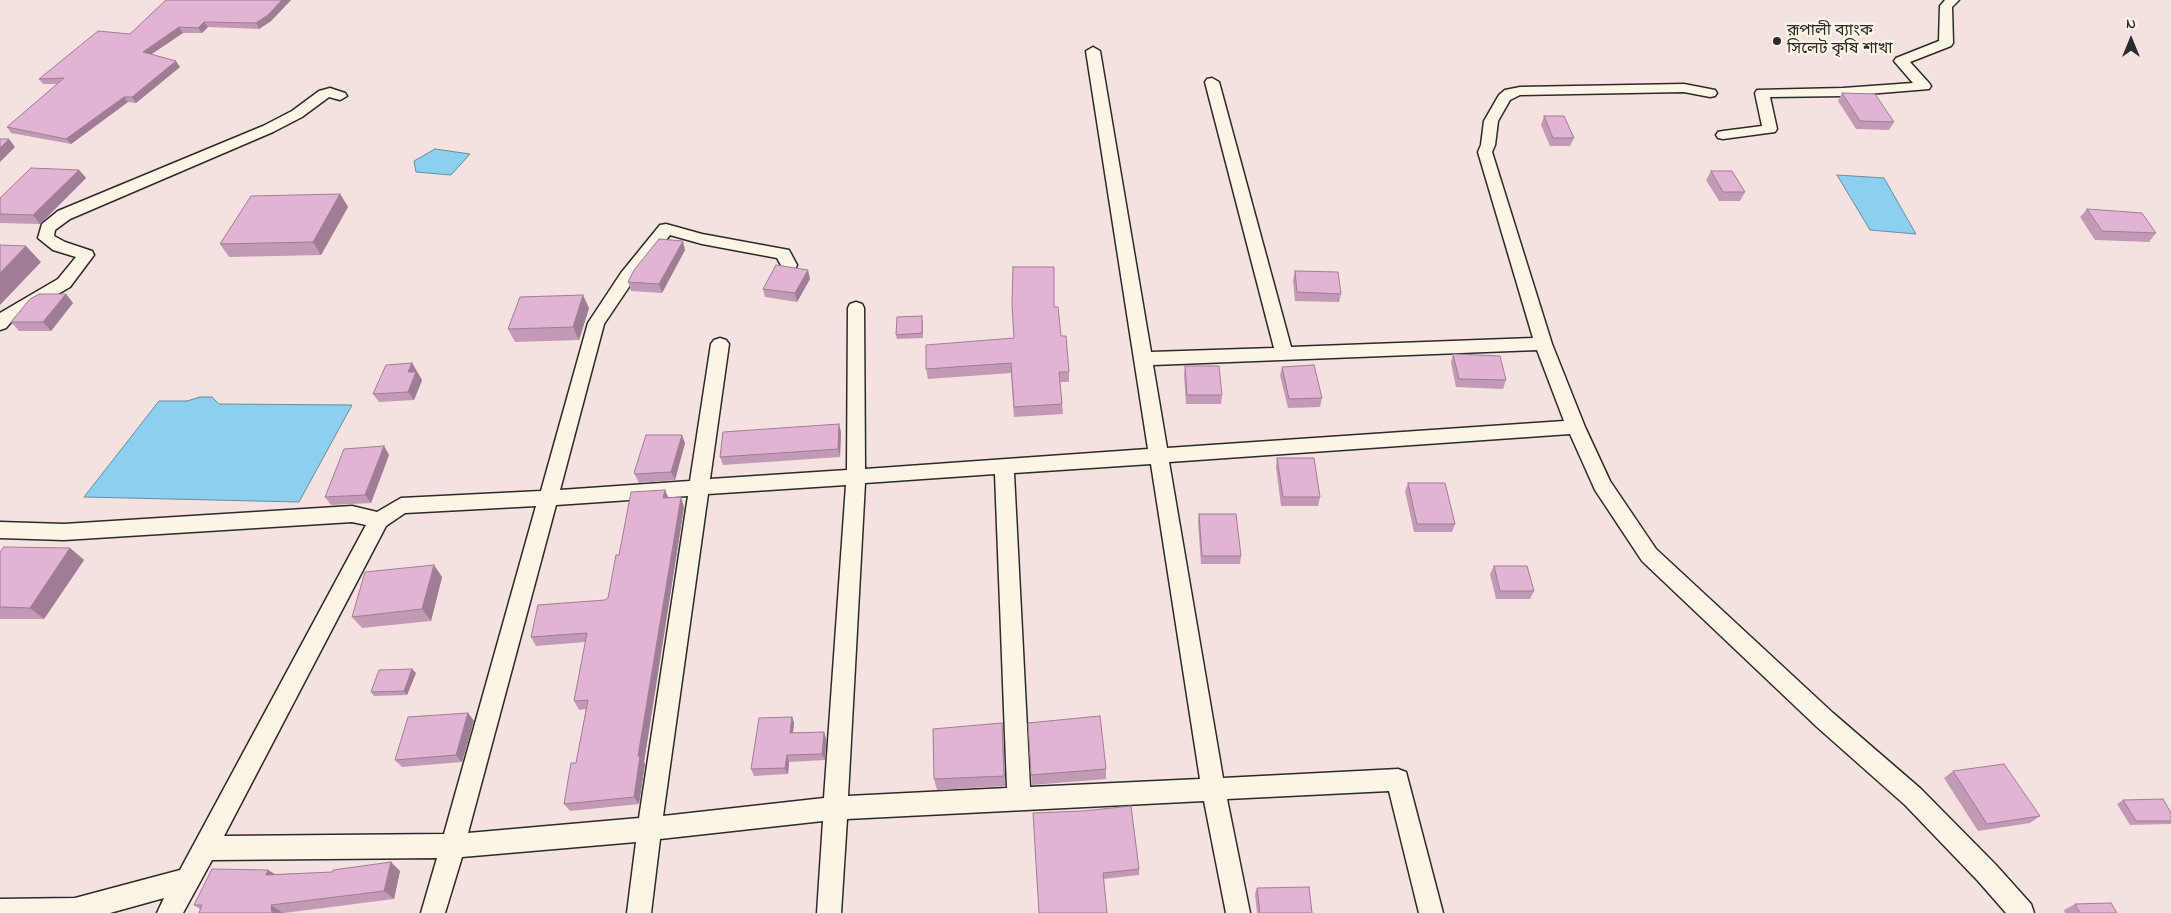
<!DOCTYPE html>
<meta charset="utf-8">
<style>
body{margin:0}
#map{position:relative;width:2171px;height:913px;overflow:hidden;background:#f4e1e0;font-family:"Indie Flower",sans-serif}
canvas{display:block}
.north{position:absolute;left:2106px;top:15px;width:50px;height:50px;-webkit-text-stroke:4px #fcf5e5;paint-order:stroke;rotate:0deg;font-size:14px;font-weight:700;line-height:20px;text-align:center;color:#2b2b2b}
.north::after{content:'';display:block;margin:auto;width:18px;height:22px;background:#2b2b2b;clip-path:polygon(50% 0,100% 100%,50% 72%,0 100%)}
</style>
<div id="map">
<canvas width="2171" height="913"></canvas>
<div class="north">N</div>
</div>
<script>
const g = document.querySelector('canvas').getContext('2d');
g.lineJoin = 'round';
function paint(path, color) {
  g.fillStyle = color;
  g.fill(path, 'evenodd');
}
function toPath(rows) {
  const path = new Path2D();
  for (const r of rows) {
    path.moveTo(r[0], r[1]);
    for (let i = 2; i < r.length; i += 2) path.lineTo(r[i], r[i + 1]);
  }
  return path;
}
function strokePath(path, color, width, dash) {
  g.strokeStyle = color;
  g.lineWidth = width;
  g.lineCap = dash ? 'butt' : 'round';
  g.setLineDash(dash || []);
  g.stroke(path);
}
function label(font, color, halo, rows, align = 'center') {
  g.font = font + ' "Indie Flower","Noto Sans Bengali",sans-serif';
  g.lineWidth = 5;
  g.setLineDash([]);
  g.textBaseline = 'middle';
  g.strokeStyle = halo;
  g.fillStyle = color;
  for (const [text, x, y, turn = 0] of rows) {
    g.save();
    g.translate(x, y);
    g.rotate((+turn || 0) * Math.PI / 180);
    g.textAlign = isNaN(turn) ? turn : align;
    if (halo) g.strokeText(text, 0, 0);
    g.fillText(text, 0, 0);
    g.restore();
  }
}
const water = toPath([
 [435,149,470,154,451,175,416,172,414,161,435,149],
 [1837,175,1884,178,1916,234,1870,230,1837,175],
 [200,397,212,397,219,404,352,405,299,502,84,497,159,401,187,401,200,397]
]);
const minor = toPath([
 [1945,0,1959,0,1952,7,1953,43,1951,46,1910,62,1929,83,1931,86,1929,89,1843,96,1770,97,1777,129,1775,132,1723,139,1718,138,1716,135,1718,132,1723,131,1762,126,1755,93,1757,90,1843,88,1913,83,1894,61,1896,58,1939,41,1940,6,1945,0],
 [1093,47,1100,51,1151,352,1274,348,1205,82,1207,79,1212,78,1219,82,1291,347,1533,338,1478,152,1481,145,1484,121,1499,95,1505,90,1520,87,1684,84,1715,90,1717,93,1715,96,1710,97,1684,92,1520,95,1510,100,1498,121,1495,145,1492,152,1552,344,1585,427,1610,481,1656,549,1833,713,1921,789,1996,865,2031,904,2034,913,2006,913,1978,881,1905,805,1817,727,1642,561,1595,490,1570,434,1169,462,1223,778,1398,769,1406,772,1443,913,1419,913,1389,791,1227,799,1250,913,1226,913,1204,801,847,819,841,913,817,913,823,821,660,839,651,913,627,913,636,842,462,857,445,913,421,913,437,858,212,860,183,913,157,913,164,898,110,913,0,913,0,899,75,898,180,870,366,525,352,522,64,540,0,538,0,522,64,524,352,506,377,512,401,498,541,491,588,323,621,273,660,225,666,224,702,234,789,250,797,265,795,269,789,270,783,269,777,258,702,244,670,235,633,281,604,324,560,490,690,481,711,344,714,340,720,338,726,340,729,344,710,479,847,470,848,308,850,304,856,302,862,304,864,308,865,469,1148,449,1086,51,1093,47],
 [1537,350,1564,421,1167,448,1153,365,1537,350],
 [1151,464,1200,779,1030,787,1014,473,1151,464],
 [995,474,1007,788,848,796,865,483,995,474],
 [846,485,824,798,663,816,708,494,846,485],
 [688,496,639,818,468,833,556,505,688,496],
 [536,506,444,834,224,836,386,526,405,513,536,506],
 [330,88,345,93,347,96,340,100,329,97,302,117,273,132,70,219,55,230,54,236,65,242,92,251,94,255,70,287,12,321,6,328,0,330,0,313,58,279,76,257,53,250,38,238,42,224,58,211,263,126,292,111,319,91,330,88]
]);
const wall = toPath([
 [166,0,291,0,271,21,259,29,208,27,202,33,183,33,151,54,180,67,136,103,128,102,71,144,11,133,7,127,57,84,43,84,39,79,130,34],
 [1842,93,1894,122,1889,130,1856,129,1838,101],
 [1544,116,1574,138,1570,146,1550,146,1541,125],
 [79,170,86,178,40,224,0,223,0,198],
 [1711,171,1745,192,1740,201,1719,201,1706,180],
 [340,194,348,207,321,255,229,257,220,244],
 [2087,209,2156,233,2149,242,2095,240,2080,217],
 [685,250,662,293,631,291,628,282],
 [1295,271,1341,294,1339,302,1295,301,1293,280],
 [810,279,797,302,765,297,763,289],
 [66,294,73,303,51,331,19,331,11,322],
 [1054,307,1069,372,1069,382,1060,382,1063,414,1014,417,1011,373,928,379,926,369,1014,338],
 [589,308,579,340,515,342,508,329],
 [923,320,923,338,897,339,896,335],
 [1453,354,1506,380,1503,389,1456,387,1451,363],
 [412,363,422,380,414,400,379,402,373,394],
 [1185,366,1222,395,1221,404,1186,404,1184,375],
 [1282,367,1322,398,1320,407,1288,408,1280,375],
 [841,432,840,457,723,465,720,457],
 [685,443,675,480,639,483,634,473],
 [384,446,389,455,371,503,331,505,325,497],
 [1277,458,1320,497,1318,506,1281,506,1276,467],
 [1408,483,1455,524,1452,532,1414,532,1405,491],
 [669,498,684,507,644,762,645,764,639,804,570,811,564,804,576,763,586,709,579,710,574,701,586,642,536,646,531,637,605,600,608,598,619,555],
 [1199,514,1241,556,1240,564,1201,564,1198,522],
 [70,548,84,560,44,619,0,619,0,552],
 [434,565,442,577,431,621,362,628,352,617],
 [1494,566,1534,591,1530,599,1496,599,1490,574],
 [416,673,407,695,374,696,371,692],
 [468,713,474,721,462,762,402,767,395,760],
 [792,717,794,723,793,733,824,732,826,739,825,760,789,762,788,774,754,776,751,769],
 [1002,723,1003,734,1005,786,937,790,934,779],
 [1028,723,1106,769,1106,779,1032,785],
 [1953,771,2040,816,2030,823,1978,831,1944,778],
 [2123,800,2171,813,2171,824,2130,825,2117,804],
 [1033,813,1139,869,1139,875,1103,879],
 [268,870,275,874,400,871,394,899,284,913,199,913,200,909,194,905],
 [1257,888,1312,913,1257,913,1255,894],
 [2075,904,2117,913,2065,913,2064,910]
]);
const shadedWall = toPath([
 [282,0,291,0,271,21,259,29,256,23],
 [204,22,208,27,202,33,198,28],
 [179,27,183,33,146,58,143,52],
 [176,61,180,67,136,103,132,97],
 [124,97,128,102,71,144,66,139],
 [9,139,15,147,0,162,0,148],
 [79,170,86,178,40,224,33,215],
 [340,194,348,207,321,255,313,242],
 [683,241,685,250,662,293,659,284],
 [26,246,41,262,0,305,0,273],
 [808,270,810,279,797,302,795,293],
 [66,294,73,303,51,331,43,322],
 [583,295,589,308,579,340,573,327],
 [412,363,422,380,414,400,408,392,408,372],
 [839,424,841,432,840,457,838,449],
 [682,435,685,443,675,480,671,472],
 [384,446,389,455,371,503,365,495],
 [665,490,669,499,663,498],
 [681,497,684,507,644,762,645,764,639,804,634,797,638,756],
 [70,548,84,560,44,619,30,608],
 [434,565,442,577,431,621,422,609],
 [412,669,416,673,407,695,404,691],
 [468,713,474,721,462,762,456,755],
 [792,717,794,723,792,739,790,733],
 [1002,723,1003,734,1005,786,1004,776],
 [824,732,826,739,825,760,822,754],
 [787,755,789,762,788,774,785,768],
 [391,862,400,871,394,899,384,891],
 [268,870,280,878,266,875],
 [271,905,283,913,272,913]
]);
const building = toPath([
 [166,0,282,0,268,15,256,23,204,22,198,28,179,27,143,52,176,61,132,97,124,97,66,139,7,127,64,78,39,79,98,31,130,34,166,0],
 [1842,93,1875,94,1894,122,1860,121,1842,93],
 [1544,116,1564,116,1574,138,1553,138,1544,116],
 [0,139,9,139,0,148,0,139],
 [31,168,79,170,33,215,0,214,0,198,31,168],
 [1711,171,1732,171,1745,192,1723,192,1711,171],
 [340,194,313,242,220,244,251,196,340,194],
 [2087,209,2142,213,2156,233,2102,231,2087,209],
 [659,239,683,241,659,284,628,282,634,270,659,239],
 [0,245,26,246,0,273,0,245],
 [776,265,808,270,795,293,763,289,776,265],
 [1013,267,1054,267,1054,307,1058,307,1061,336,1066,336,1069,372,1059,372,1062,404,1014,407,1011,363,926,369,926,345,1014,338,1012,305,1013,267],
 [1295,271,1338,272,1341,294,1297,292,1295,271],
 [39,294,66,294,43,322,11,322,30,299,39,294],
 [583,295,573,327,508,329,520,297,583,295],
 [922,316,922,333,896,335,897,317,922,316],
 [1453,354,1500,356,1506,380,1459,379,1453,354],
 [412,363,408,372,416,372,408,392,373,394,386,365,412,363],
 [1314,365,1322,398,1289,399,1282,367,1314,365],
 [1185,366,1219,366,1222,395,1187,395,1185,366],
 [839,424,838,449,720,457,723,432,839,424],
 [646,435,682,435,671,472,635,474,634,473,646,435],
 [384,446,365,495,325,497,344,449,384,446],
 [1277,458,1314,458,1320,497,1283,497,1277,458],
 [1408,483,1445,483,1455,524,1417,524,1408,483],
 [665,490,663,498,681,497,638,756,640,756,634,797,564,804,571,763,576,763,588,700,574,701,587,633,531,637,538,605,605,600,608,598,616,555,619,555,631,492,665,490],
 [1199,514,1236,514,1241,556,1202,556,1199,514],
 [4,547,70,548,30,608,0,607,0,552,4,547],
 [434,565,422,609,352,617,365,572,434,565],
 [1494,566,1527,566,1534,591,1500,591,1494,566],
 [412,669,404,691,371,692,379,670,412,669],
 [468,713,456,755,395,760,408,717,468,713],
 [1100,716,1106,769,1031,775,1028,723,1100,716],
 [792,717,790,733,824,732,822,754,787,755,785,768,751,769,759,718,792,717],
 [1002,723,1004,776,934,779,933,729,1002,723],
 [2004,764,2040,816,1987,824,1953,771,2004,764],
 [2163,799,2171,813,2171,821,2136,821,2123,800,2163,799],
 [1131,806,1139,869,1103,873,1107,913,1039,913,1033,813,1083,811,1131,806],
 [391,862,384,891,271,905,272,913,199,913,202,905,194,905,212,869,268,870,266,875,332,872,333,870,391,862],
 [1309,887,1312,913,1260,913,1257,888,1309,887],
 [2111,903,2117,913,2080,913,2075,904,2111,903]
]);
const markers = [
 [1777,41,5,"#2b2b2b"]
];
const farPoinames = [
 ["রূপালী ব্যাংক",1787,32],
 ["সিলেট কৃষি শাখা",1787,50]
];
paint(water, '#8dcfee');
strokePath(water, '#668da0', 1);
strokePath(minor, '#2b2b2b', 3);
paint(minor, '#fcf5e5');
paint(wall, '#c39ab5');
paint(shadedWall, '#9f7d94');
paint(building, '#e3b3d3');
strokePath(building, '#9f7d94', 1);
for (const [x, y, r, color] of markers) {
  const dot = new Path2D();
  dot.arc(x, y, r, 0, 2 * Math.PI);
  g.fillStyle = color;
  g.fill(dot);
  strokePath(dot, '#fcf5e5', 2);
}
label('16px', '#2b2b2b', '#fcf5e5', farPoinames, 'left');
</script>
